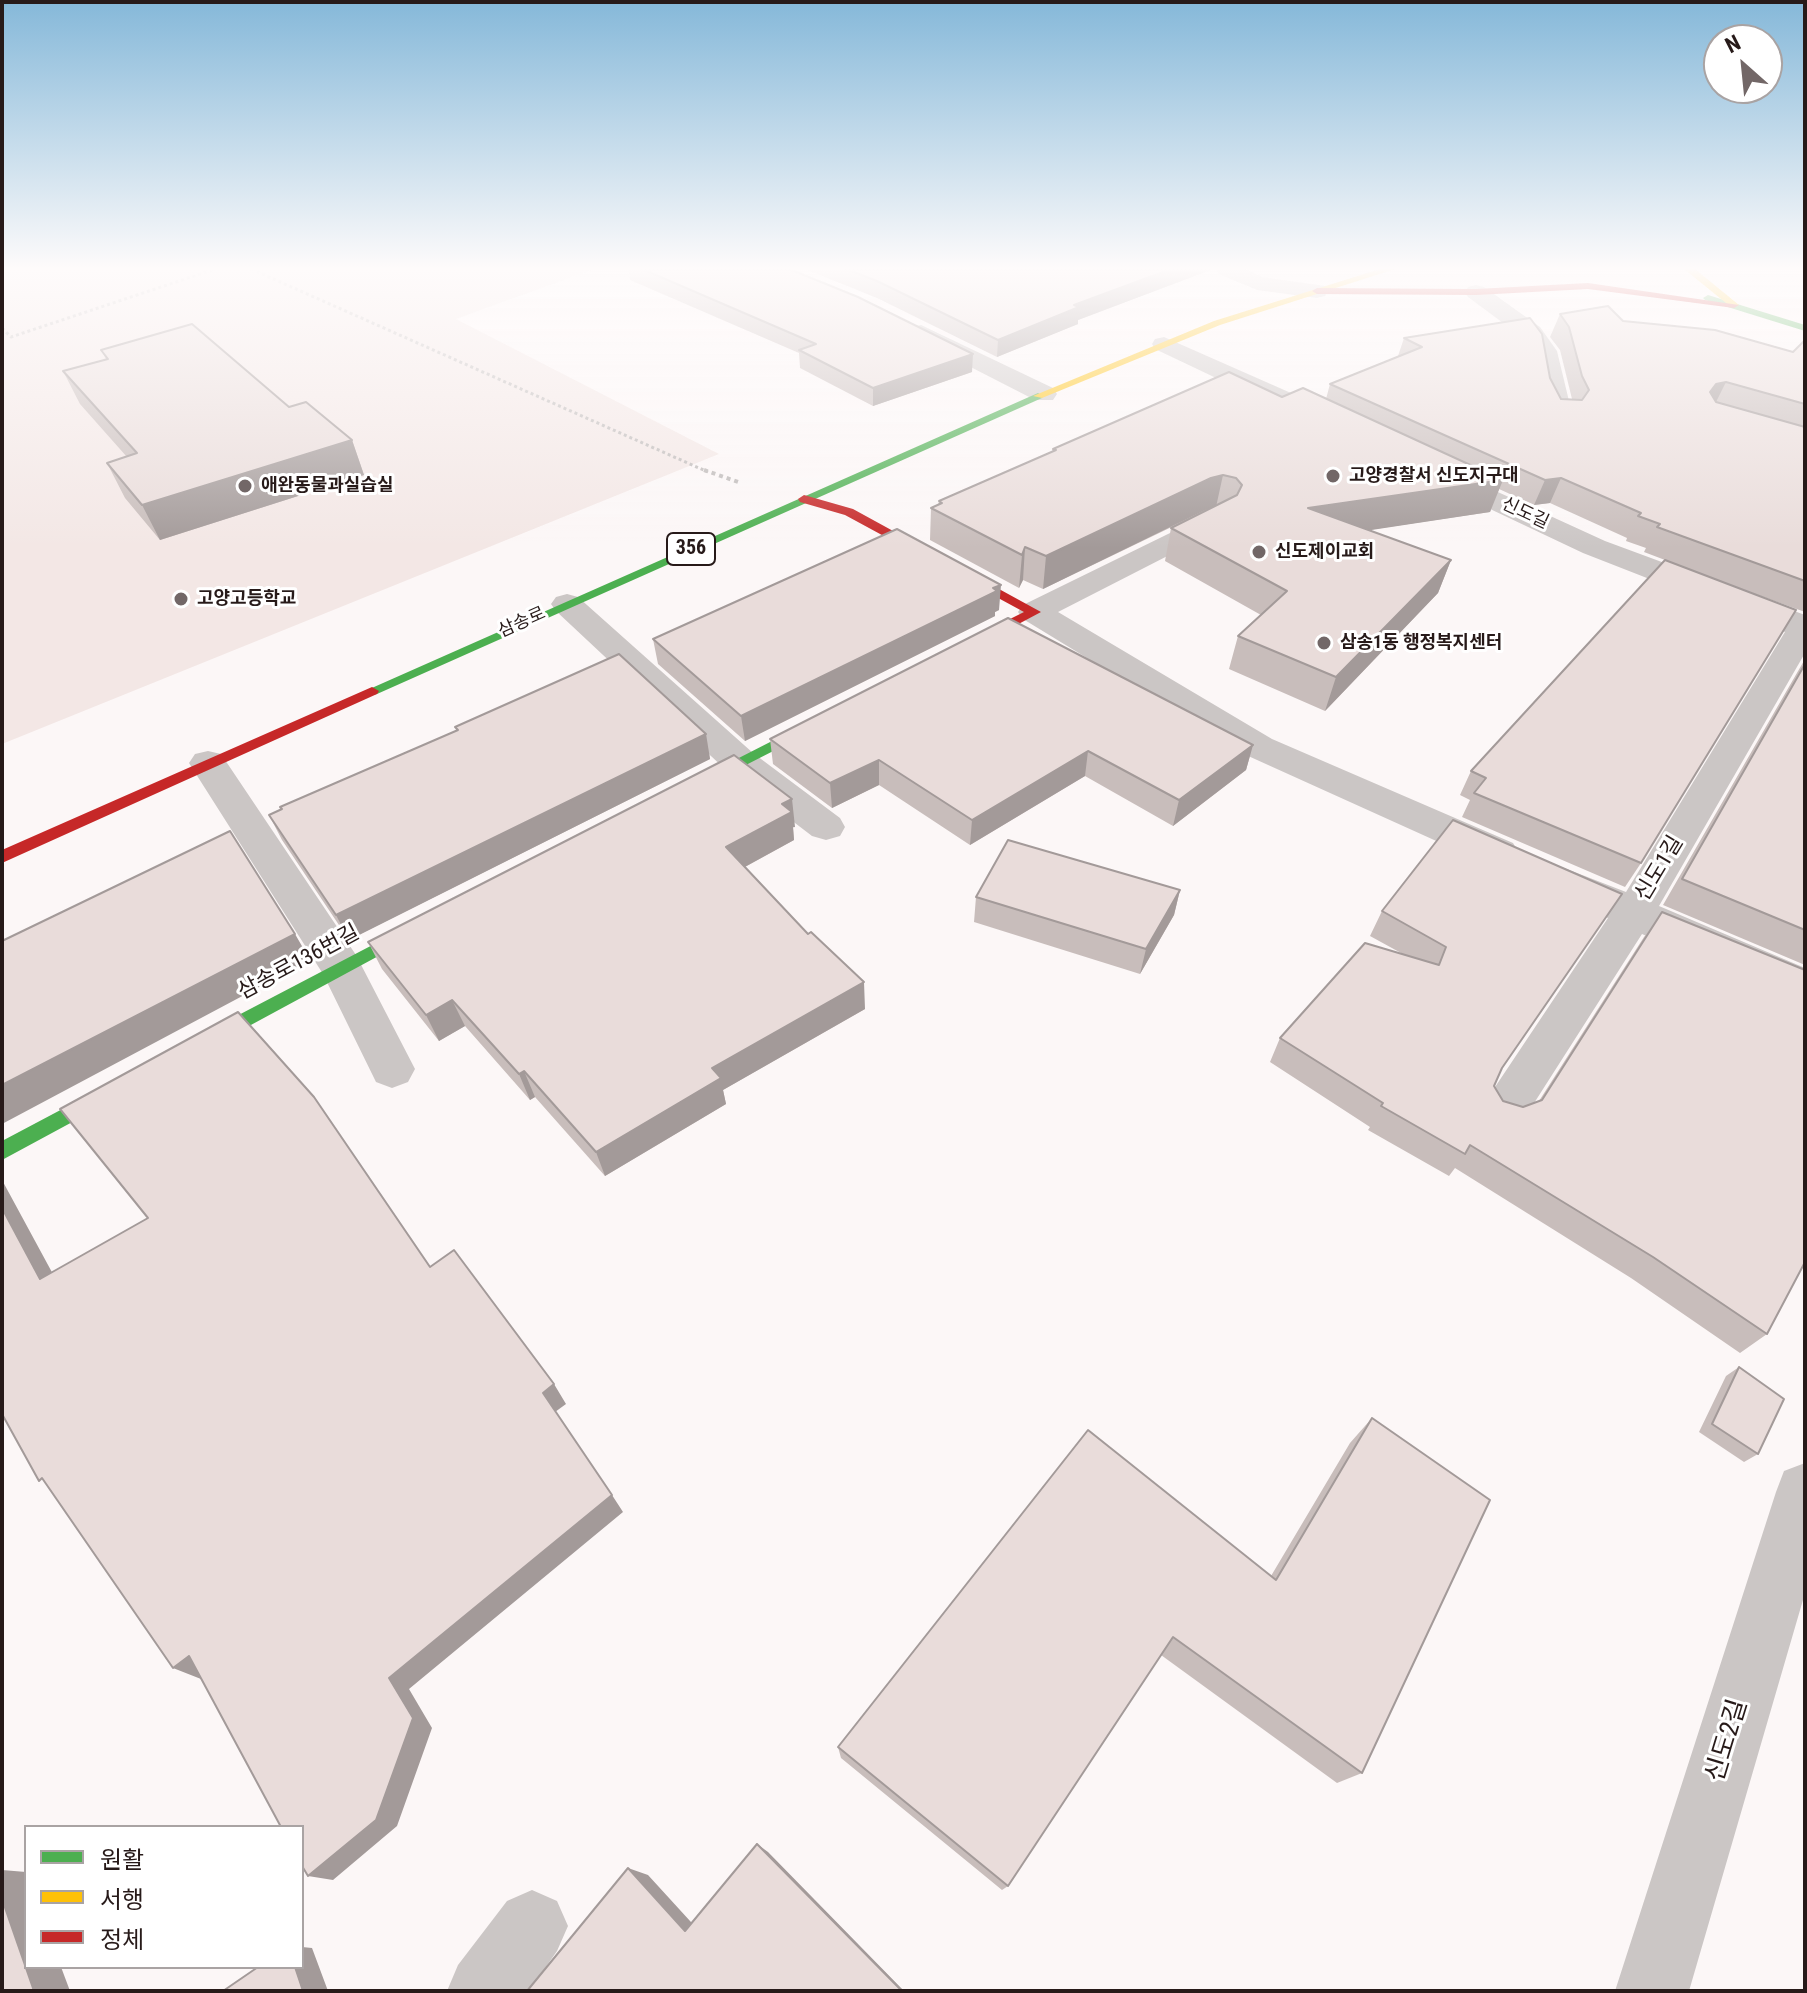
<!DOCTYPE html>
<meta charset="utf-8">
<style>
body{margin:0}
#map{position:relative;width:1807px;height:1993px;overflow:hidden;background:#fcf7f7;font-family:"Roboto Condensed","Noto Sans KR",sans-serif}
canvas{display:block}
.frame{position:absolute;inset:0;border:4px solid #271a19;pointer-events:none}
.legend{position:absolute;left:24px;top:1825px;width:280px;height:144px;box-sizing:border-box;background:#fff;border:2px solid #a9a3a3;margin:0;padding:10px 14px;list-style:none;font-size:24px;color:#271a19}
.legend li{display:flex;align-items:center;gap:16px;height:40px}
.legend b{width:40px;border:2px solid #a9a3a3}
.north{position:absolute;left:1703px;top:24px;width:80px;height:80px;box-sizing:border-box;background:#fff;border:2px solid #a9a3a3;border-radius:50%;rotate:333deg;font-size:22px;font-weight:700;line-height:32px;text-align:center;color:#271a19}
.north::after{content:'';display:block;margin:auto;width:28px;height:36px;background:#726767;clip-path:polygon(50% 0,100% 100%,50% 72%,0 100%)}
</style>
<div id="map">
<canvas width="1807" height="1993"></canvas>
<div class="frame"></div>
<ul class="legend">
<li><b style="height:10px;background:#4caf50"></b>원활</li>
<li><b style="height:10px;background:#ffc107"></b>서행</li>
<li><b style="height:10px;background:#c62828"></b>정체</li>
</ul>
<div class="north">N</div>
</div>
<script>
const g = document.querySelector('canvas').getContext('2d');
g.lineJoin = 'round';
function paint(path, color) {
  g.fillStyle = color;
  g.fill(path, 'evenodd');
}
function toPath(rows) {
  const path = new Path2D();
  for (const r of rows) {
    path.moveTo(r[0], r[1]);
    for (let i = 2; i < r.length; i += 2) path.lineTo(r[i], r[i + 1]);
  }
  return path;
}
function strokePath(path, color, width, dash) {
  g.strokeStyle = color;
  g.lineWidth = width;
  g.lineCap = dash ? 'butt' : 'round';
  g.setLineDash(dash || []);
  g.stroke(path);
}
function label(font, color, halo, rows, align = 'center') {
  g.font = font + ' "Roboto Condensed","Noto Sans KR",sans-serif';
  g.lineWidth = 6;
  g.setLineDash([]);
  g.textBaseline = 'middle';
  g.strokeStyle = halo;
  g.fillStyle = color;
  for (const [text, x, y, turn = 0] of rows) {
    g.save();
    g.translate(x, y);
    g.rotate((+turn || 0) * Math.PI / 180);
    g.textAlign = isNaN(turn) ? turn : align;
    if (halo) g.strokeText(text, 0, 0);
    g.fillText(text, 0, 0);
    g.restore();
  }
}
const built = toPath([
 [2,269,594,269,456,319,719,454,2,744]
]);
const pathFar1 = toPath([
 [251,269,708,472],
 [2,328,11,337,215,269]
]);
const path = toPath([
 [704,470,741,483]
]);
const street = toPath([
 [1216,269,1245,269,1262,277,1325,286,1328,291,1325,296,1317,298,1257,290,1219,274,1216,269],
 [1476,285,1484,287,1540,327,1557,351,1569,401,1576,415,1572,421,1554,421,1543,401,1536,356,1522,337,1468,297,1465,292,1468,287,1476,285],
 [921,325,1053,388,1057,394,1053,400,1035,400,912,337,909,332,912,327,921,325],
 [1164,337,1291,393,1295,399,1291,405,1273,405,1155,349,1152,344,1155,339,1164,337],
 [1441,466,1605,541,1805,615,1805,653,1659,906,1805,968,1805,1004,1642,934,1522,1122,1505,1128,1488,1122,1481,1108,1608,918,1545,890,1539,880,1545,870,1559,866,1626,892,1785,632,1583,553,1431,481,1427,475,1431,469,1441,466],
 [1217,510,1228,513,1232,519,1228,525,1058,612,1272,739,1513,843,1519,853,1513,863,1499,867,1485,863,1246,755,1023,619,1018,612,1023,605,1217,510],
 [567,594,578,597,753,753,840,818,845,827,840,836,826,840,812,836,727,771,556,611,551,604,556,597,567,594],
 [208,751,221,754,356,955,415,1069,408,1082,392,1088,376,1082,323,974,189,763,195,754,208,751],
 [1805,1463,1805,1593,1689,1991,1615,1991,1776,1492,1784,1471,1805,1463],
 [532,1890,557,1901,568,1926,557,1951,529,1991,447,1991,458,1965,507,1901,532,1890]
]);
const fast = toPath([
 [1708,295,1805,325,1805,331,1705,300,1703,298,1708,295],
 [1038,393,1043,396,1042,398,377,694,372,695,365,691,1038,393],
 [825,714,832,719,830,722,695,791,685,791,682,787,825,714],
 [426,917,432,919,435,923,432,927,201,1052,187,1052,185,1047,187,1042,426,917],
 [119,1079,126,1081,129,1087,126,1093,2,1160,2,1141,119,1079]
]);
const slow = toPath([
 [1380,269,1395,269,1220,325,1042,398,1033,396,1214,321,1380,269],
 [1684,269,1695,269,1739,305,1731,307,1684,269]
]);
const jam = toPath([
 [1588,283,1739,305,1734,308,1588,289,1476,295,1317,294,1312,291,1317,288,1476,289,1588,283],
 [804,495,853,509,1041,612,966,652,956,652,956,646,1024,612,845,515,800,502,798,499,804,495],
 [372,687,379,691,377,694,2,863,2,850,372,687]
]);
const wall = toPath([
 [629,269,789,269,972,372,873,406,800,368,799,353,630,280],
 [805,269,1213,269,1078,320,1078,324,997,357,877,298],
 [1560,314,1623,321,1793,352,1805,340,1805,612,1747,591,1641,863,1625,887,1462,817,1470,800,1460,795,1471,771,1665,560,1644,552,1646,548,1626,541,1627,538,1550,503,1534,505,1499,489,1490,512,1368,530,1451,560,1438,593,1325,711,1229,669,1238,636,1261,615,1165,561,1171,528,1209,509,1043,589,1023,580,1019,588,930,540,931,508,938,505,939,501,1052,452,1053,449,1282,397,1326,399,1330,384,1398,356,1404,338,1550,378,1561,399,1572,399,1560,350,1550,337],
 [101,350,289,407,352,440,364,475,160,540,125,498,107,463,127,457,80,404,63,371,106,359],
 [999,610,995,612,995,616,745,741,658,664,653,639],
 [1805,659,1805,965,1663,905],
 [455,727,706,734,710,759,349,940,282,840,269,815,457,731],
 [770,739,1253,745,1246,770,1173,826,1085,776,970,845,879,785,832,808,773,764],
 [1453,820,1501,1070,1494,1086,1503,1101,1523,1107,1539,1101,1644,937,1662,912,1767,1334,1740,1353,1631,1278,1455,1168,1449,1176,1368,1130,1370,1127,1270,1062,1280,1038,1401,953,1370,936,1382,911],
 [793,827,794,840,745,867,865,1009,723,1090,726,1104,605,1176,535,1097,530,1100,465,1026,439,1041,382,969,368,942,795,827],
 [1180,890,1174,915,1140,974,974,922,976,897],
 [1739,1367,1758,1454,1744,1462,1699,1432,1726,1376],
 [1372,1418,1362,1773,1337,1783,1161,1655,1008,1886,1002,1890,841,1758,838,1747,1271,1576,1350,1443]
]);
const shadedWall = toPath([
 [1171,269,1213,269,1078,320,1078,324,997,357,998,340,1074,305],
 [973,354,972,372,873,406,873,388],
 [1726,382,1714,406,1710,392,1716,384],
 [352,440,364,475,160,540,142,505],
 [1223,475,1216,507,1205,510,1043,589,1046,556,1211,478],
 [1561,478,1550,503,1534,505,1545,480],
 [1503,480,1490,512,1299,541,1308,508],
 [1025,547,1023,580,1019,588,1022,555],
 [1451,560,1438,593,1325,711,1336,677],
 [1001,585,999,610,995,612,995,616,745,741,741,716],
 [706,734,710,759,349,940,336,915],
 [1253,745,1246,770,1173,826,1179,800],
 [1088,751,1085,776,970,845,972,820],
 [879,760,879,785,832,808,830,783],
 [792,799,795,827,793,827,794,840,730,875,726,847,782,804],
 [1180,890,1174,915,1140,974,1146,949],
 [295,934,310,960,2,1124,2,1085],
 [864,982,865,1009,723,1090,726,1104,605,1176,596,1152,712,1068],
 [452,1000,465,1026,439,1041,426,1015],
 [524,1071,535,1097,530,1100,519,1074],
 [2,1180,67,1300,40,1279,2,1208],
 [554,1384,566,1404,555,1412,543,1393],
 [612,1495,623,1512,409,1689,432,1728,397,1826,333,1880,308,1876,389,1678],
 [189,1656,217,1668,201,1679,173,1668],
 [757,1844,768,1852,904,1991,902,1991],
 [628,1868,648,1875,701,1933,685,1931],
 [2,1870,26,1872,26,1967,61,1967,70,1991,34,1991,2,1899],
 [302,1947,312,1948,328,1991,303,1991,295,1967,302,1967]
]);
const building = toPath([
 [642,269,789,269,858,297,973,354,873,388,799,350,816,344,642,269],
 [846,269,1171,269,1074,305,1079,307,998,340,877,281,846,269],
 [1608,306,1623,321,1715,330,1793,352,1805,340,1805,404,1726,382,1716,384,1710,392,1716,402,1805,427,1805,581,1657,527,1660,524,1638,516,1641,513,1561,478,1545,480,1330,384,1422,347,1404,338,1530,318,1542,334,1550,378,1561,399,1582,400,1589,390,1582,376,1569,327,1560,314,1608,306],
 [192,324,289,407,306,402,352,440,142,505,107,463,137,453,63,371,108,359,101,350,192,324],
 [1229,372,1282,397,1303,388,1503,480,1308,508,1451,560,1336,677,1238,636,1287,591,1171,528,1237,495,1242,485,1236,478,1223,475,1211,478,1046,556,1025,547,1022,555,931,508,942,503,939,501,1056,450,1053,449,1229,372],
 [897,529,1001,585,993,588,997,591,741,716,653,639,897,529],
 [1665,560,1796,610,1641,863,1474,793,1486,778,1471,771,1665,560],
 [1008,618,1253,745,1179,800,1088,751,972,820,879,760,830,783,770,739,1008,618],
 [619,654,706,734,336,915,269,815,282,809,280,807,458,730,455,727,619,654],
 [1805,664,1805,930,1682,879,1805,664],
 [734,755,792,799,782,804,792,812,726,847,808,934,811,932,864,982,712,1068,721,1078,596,1152,524,1071,519,1074,452,1000,426,1015,368,942,734,755],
 [1453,820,1622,894,1502,1068,1494,1086,1503,1101,1523,1107,1542,1100,1662,912,1805,970,1805,1262,1767,1334,1653,1257,1470,1145,1465,1154,1381,1106,1383,1103,1280,1038,1365,943,1439,965,1446,947,1382,911,1453,820],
 [230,831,295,934,2,1085,2,941,230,831],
 [1008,840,1180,890,1146,949,976,897,1008,840],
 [238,1012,314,1097,430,1267,454,1250,554,1384,543,1393,612,1495,389,1678,413,1718,376,1820,308,1876,302,1866,302,1827,281,1827,189,1656,173,1668,42,1478,39,1481,2,1414,2,1208,40,1279,148,1218,60,1109,238,1012],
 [1739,1367,1784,1399,1758,1454,1712,1424,1739,1367],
 [1372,1418,1490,1500,1362,1773,1173,1637,1008,1886,838,1747,1088,1430,1276,1580,1372,1418],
 [757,1844,902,1991,527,1991,628,1868,685,1931,757,1844],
 [2,1899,34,1991,2,1991,2,1899],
 [258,1967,295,1967,303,1991,223,1991,258,1967]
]);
const markers = [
 [1333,476,8,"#726767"],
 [245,486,8,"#726767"],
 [1259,552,8,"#726767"],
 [181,599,8,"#726767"],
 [1324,643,8,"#726767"]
];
const farPoinames = [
 ["고양경찰서 신도지구대",1349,476],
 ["애완동물과실습실",261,486],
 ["신도제이교회",1275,552],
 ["고양고등학교",197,599],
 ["삼송1동 행정복지센터",1340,643]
];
const farStreetnames = [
 ["신도길",1525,514,25],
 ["삼송로",522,623,-24]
];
const shields = [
 [691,549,48]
];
const shieldNames = [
 ["356",691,549]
];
const streetNames = [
 ["신도1길",1660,869,-59],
 ["삼송로136번길",299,963,-28]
];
const nearStreetnames = [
 ["신도2길",1728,1741,-73]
];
paint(built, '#f3e7e5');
strokePath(pathFar1, '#bdb9b8', 3, [3, 3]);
strokePath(path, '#bdb9b8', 4, [4, 4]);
paint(street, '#cbc6c5');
paint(fast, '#4caf50');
paint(slow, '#ffc107');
paint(jam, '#c62828');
paint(wall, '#c8bdbb');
paint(shadedWall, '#a39a99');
paint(building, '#e9dcda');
strokePath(building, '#a39a99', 2);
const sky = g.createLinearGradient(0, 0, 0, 548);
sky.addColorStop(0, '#85b8d9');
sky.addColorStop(0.49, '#fefbfb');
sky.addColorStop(1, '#fefbfb00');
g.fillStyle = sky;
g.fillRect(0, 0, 1807, 548);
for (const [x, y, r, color] of markers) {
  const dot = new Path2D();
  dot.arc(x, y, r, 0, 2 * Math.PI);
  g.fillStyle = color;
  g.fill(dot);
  strokePath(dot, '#fff', 3);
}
label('bold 18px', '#271a19', '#fff', farPoinames, 'left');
label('18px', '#271a19', '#fff', farStreetnames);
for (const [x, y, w] of shields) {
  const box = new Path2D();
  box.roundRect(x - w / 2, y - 16, w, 32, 6);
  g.fillStyle = '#fff';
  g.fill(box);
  strokePath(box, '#271a19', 2);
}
label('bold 20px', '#271a19', null, shieldNames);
label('22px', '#271a19', '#fff', streetNames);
label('26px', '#271a19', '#fff', nearStreetnames);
</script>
